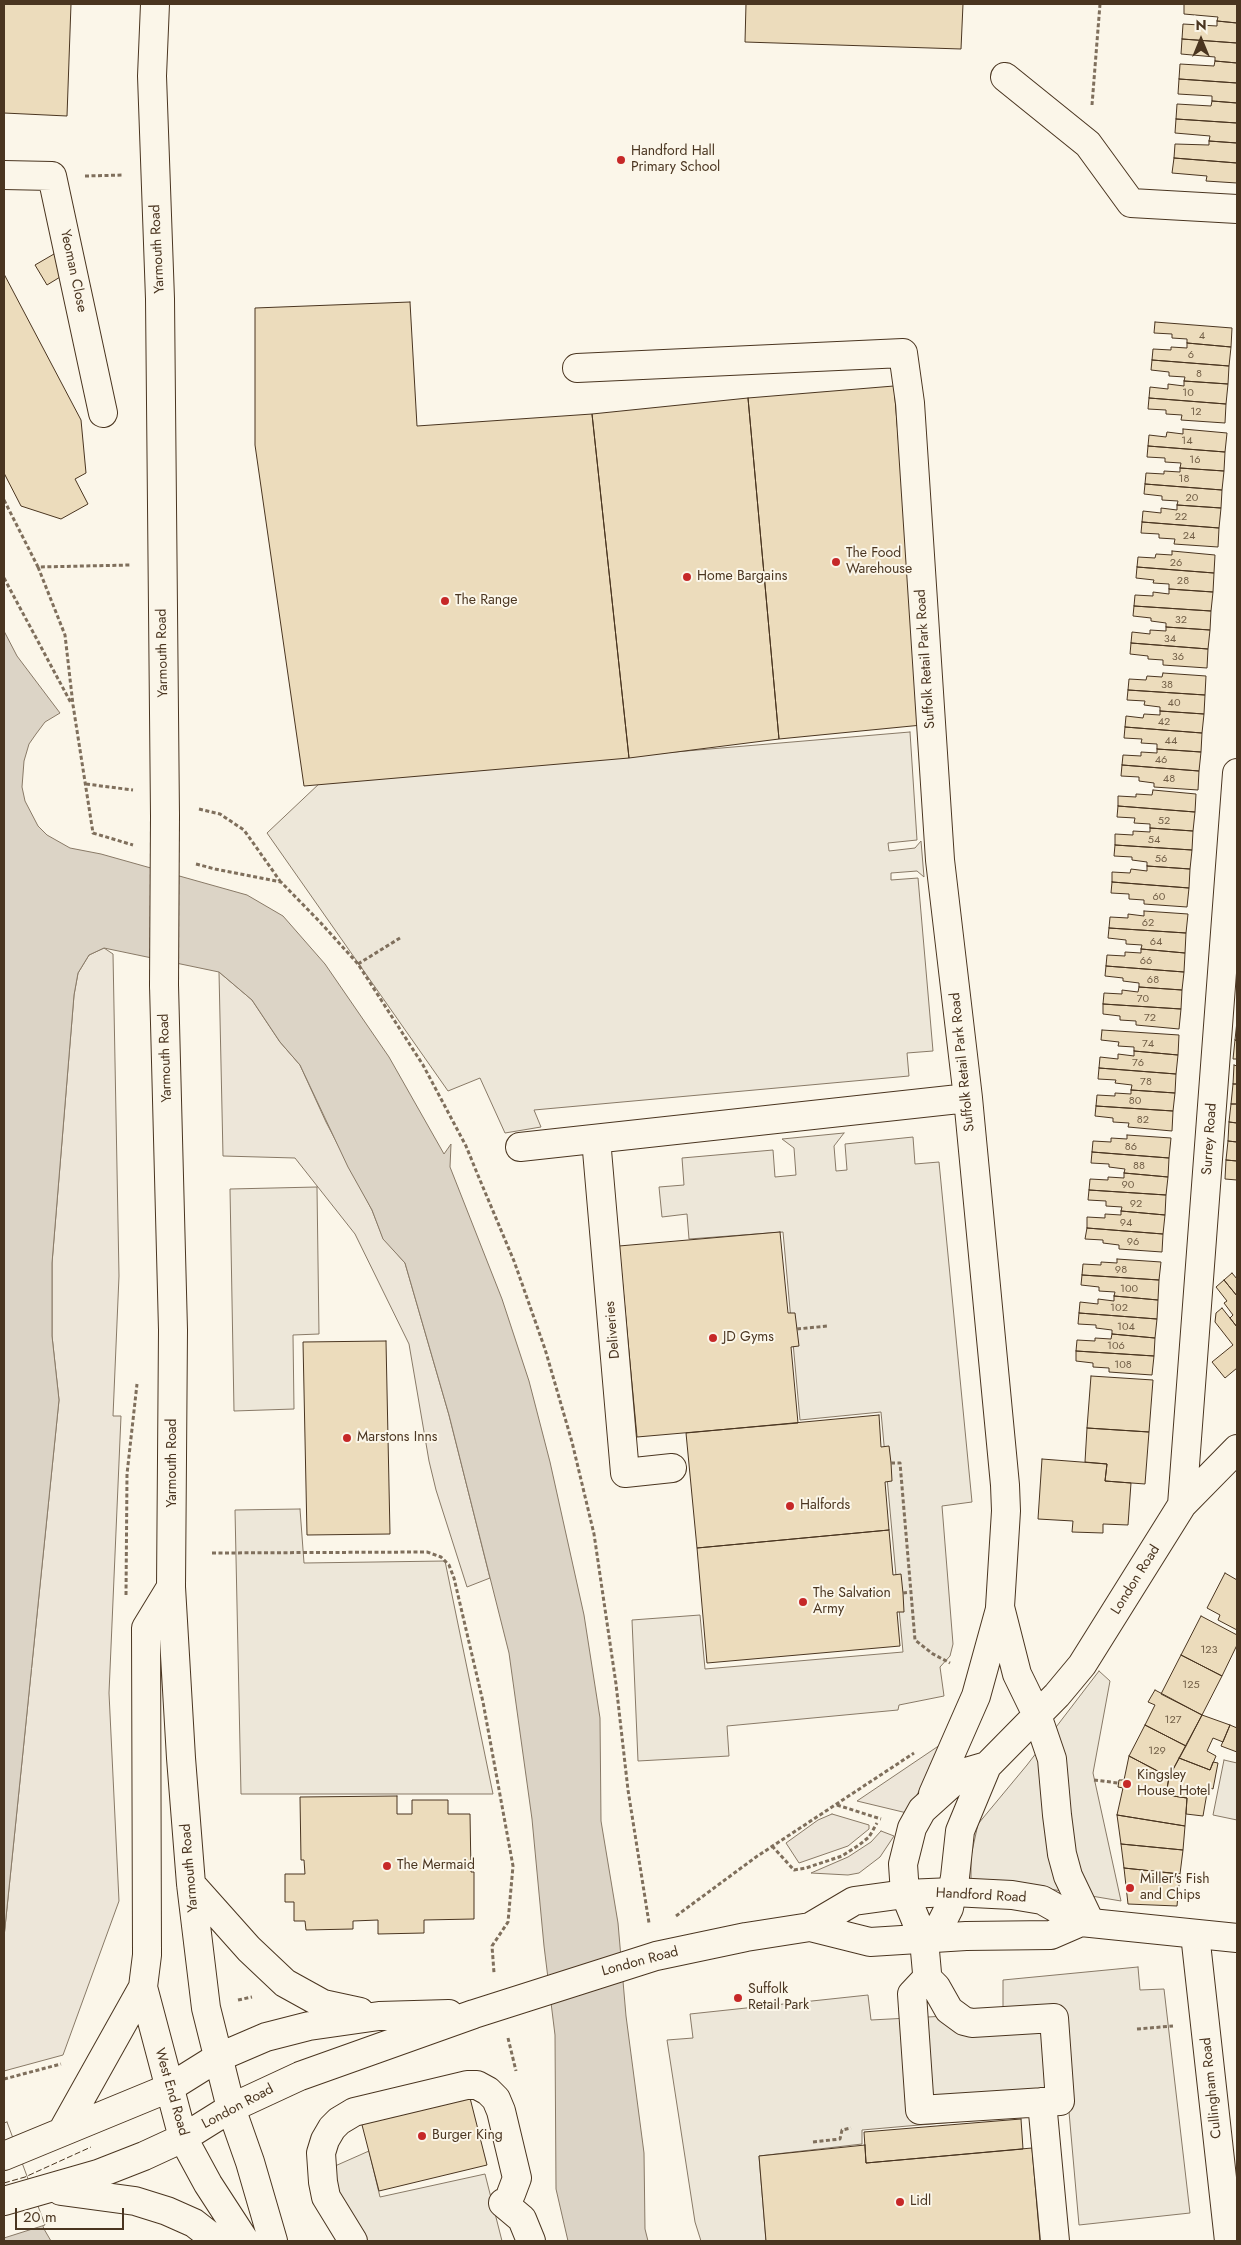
<!DOCTYPE html>
<style>
body{margin:0}
#map{position:relative;width:1241px;height:2245px;overflow:hidden;background:#fbf6e9;font-family:Jost,sans-serif}
canvas{display:block}
.frame{position:absolute;inset:0;border:5px solid #4a3520;pointer-events:none}
.north{position:absolute;left:1176px;top:15px;width:50px;height:50px;-webkit-text-stroke:4px #fbf6e9;paint-order:stroke;rotate:0deg;font-size:14px;font-weight:700;line-height:20px;text-align:center;color:#4a3520}
.north::after{content:'';display:block;margin:auto;width:18px;height:22px;background:#4a3520;clip-path:polygon(50% 0,100% 100%,50% 72%,0 100%)}
.scale{position:absolute;left:15px;top:2208px;width:109px;height:22px;box-sizing:border-box;border:2px solid #4a3520;border-top:0;padding-left:6px;font-size:15px;line-height:18px;white-space:nowrap;color:#4a3520;-webkit-text-stroke:4px #fbf6e9;paint-order:stroke}
</style>
<div id="map">
<canvas width="1241" height="2245"></canvas>
<div class="frame"></div>
<div class="north">N</div>
<div class="scale">20 m</div>
</div>
<script>
const g = document.querySelector('canvas').getContext('2d');
g.lineJoin = 'round';
function paint(path, color) {
  g.fillStyle = color;
  g.fill(path, 'evenodd');
}
function toPath(rows) {
  const path = new Path2D();
  for (const r of rows) {
    path.moveTo(r[0], r[1]);
    for (let i = 2; i < r.length; i += 2) path.lineTo(r[i], r[i + 1]);
  }
  return path;
}
function strokePath(path, color, width, dash) {
  g.strokeStyle = color;
  g.lineWidth = width;
  g.lineCap = dash ? 'butt' : 'round';
  g.setLineDash(dash || []);
  g.stroke(path);
}
function label(font, color, halo, rows, align = 'center') {
  g.font = font + ' Jost,sans-serif';
  g.lineWidth = 4;
  g.setLineDash([]);
  g.textBaseline = 'middle';
  g.strokeStyle = halo;
  g.fillStyle = color;
  for (const [text, x, y, turn = 0] of rows) {
    g.save();
    g.translate(x, y);
    g.rotate((+turn || 0) * Math.PI / 180);
    g.textAlign = isNaN(turn) ? turn : align;
    if (halo) g.strokeText(text, 0, 0);
    g.fillText(text, 0, 0);
    g.restore();
  }
}
const green = toPath([
 [104,948,113,954,119,1276,113,1416,121,1416,109,1693,119,1901,63,2055,4,2071,4,1937,59,1400,52,1336,52,1263,74,995,78,973,89,955,104,948],
 [219,972,252,1000,280,1042,300,1065,326,1122,372,1210,383,1238,405,1263,449,1415,490,1578,467,1587,436,1490,429,1461,409,1344,355,1234,295,1158,223,1156,219,972],
 [940,1745,943,1747,907,1813,857,1801,940,1745],
 [832,1814,869,1825,869,1829,848,1846,799,1863,786,1843,818,1820,832,1814],
 [881,1831,894,1836,880,1857,859,1873,848,1875,811,1873,848,1857,871,1842,881,1831]
]);
const parking = toPath([
 [910,732,917,840,888,843,889,851,915,848,921,841,924,877,917,871,891,873,891,880,918,878,933,1051,907,1053,909,1076,534,1110,541,1127,505,1133,480,1078,448,1091,267,833,321,782,910,732],
 [844,1133,834,1146,836,1171,847,1170,845,1144,913,1137,915,1164,939,1162,972,1502,942,1506,953,1644,950,1656,940,1667,944,1696,899,1705,898,1710,727,1726,729,1756,638,1761,632,1620,700,1615,705,1669,903,1652,881,1412,800,1420,783,1232,689,1239,687,1214,662,1217,659,1187,684,1185,682,1158,773,1150,775,1177,796,1175,794,1148,782,1139,844,1133],
 [317,1187,319,1334,293,1335,294,1409,234,1411,230,1189,317,1187],
 [300,1509,304,1563,445,1561,493,1794,241,1794,235,1510,300,1509],
 [1099,1671,1110,1681,1093,1773,1121,1901,1026,1885,971,1879,971,1856,978,1824,1027,1765,1099,1671],
 [1224,1760,1237,1763,1237,1820,1213,1815,1224,1760],
 [1138,1967,1140,1990,1164,1989,1190,2213,1079,2225,1069,2112,862,2130,862,2144,759,2156,766,2241,701,2241,695,2222,667,2040,693,2038,690,2014,868,1995,871,2020,1003,2013,1003,1980,1138,1967],
 [369,2151,380,2197,485,2174,502,2241,344,2241,331,2187,335,2166,369,2151]
]);
const water = toPath([
 [4,631,17,656,60,713,45,722,36,734,29,744,24,761,22,787,25,801,38,826,47,835,70,848,101,854,247,895,283,916,325,964,389,1057,444,1154,451,1144,450,1167,502,1299,529,1381,550,1462,584,1615,600,1718,601,1821,618,1923,626,2016,644,2153,645,2229,648,2241,568,2241,556,2189,555,2035,544,1946,532,1819,509,1653,449,1415,405,1263,383,1239,372,1210,348,1167,300,1065,280,1042,252,1000,219,972,104,948,89,955,78,973,74,995,52,1263,52,1336,59,1400,4,1937,4,631],
 [4,2120,44,2229,51,2241,4,2241,4,2120]
]);
const pier = toPath([
 [7,2122,45,2225,4,2238,4,2123,7,2122]
]);
const building = toPath([
 [4,4,71,4,67,116,4,113,4,4],
 [746,4,963,4,961,49,745,42,746,4],
 [1184,4,1237,4,1237,23,1217,21,1218,17,1184,14,1184,4],
 [1217,21,1237,23,1237,43,1182,39,1183,24,1217,26,1217,21],
 [1182,39,1237,43,1237,63,1215,61,1215,57,1181,54,1182,39],
 [1215,61,1237,63,1237,83,1179,79,1180,64,1214,66,1215,61],
 [1179,79,1237,83,1237,103,1212,101,1212,96,1178,94,1179,79],
 [1212,101,1237,103,1237,123,1176,119,1177,104,1211,106,1212,101],
 [1176,119,1237,123,1237,143,1209,141,1210,136,1175,133,1176,119],
 [1209,141,1237,143,1237,163,1174,158,1175,144,1209,145,1209,141],
 [1174,158,1237,163,1237,183,1206,181,1207,176,1172,173,1174,158],
 [54,254,65,274,47,285,35,265,54,254],
 [4,274,81,420,86,473,75,479,88,504,61,519,21,506,4,473,4,274],
 [410,302,417,426,592,414,629,758,304,786,255,445,255,308,410,302],
 [1155,322,1232,328,1231,347,1187,343,1187,339,1172,338,1172,334,1154,333,1155,322],
 [1187,343,1231,347,1229,366,1152,360,1153,349,1171,350,1171,347,1187,348,1187,343],
 [1152,360,1229,366,1228,384,1184,381,1185,377,1169,376,1169,372,1151,370,1152,360],
 [1184,381,1228,384,1226,404,1149,398,1150,387,1168,389,1168,384,1184,386,1184,381],
 [894,386,922,725,779,739,748,398,894,386],
 [748,398,779,739,629,758,592,414,748,398],
 [1149,398,1226,404,1225,423,1181,420,1182,415,1166,414,1166,410,1148,409,1149,398],
 [1183,429,1227,433,1225,452,1148,446,1149,435,1166,437,1167,432,1183,434,1183,429],
 [1148,446,1225,452,1224,471,1180,468,1181,463,1165,462,1165,458,1147,457,1148,446],
 [1180,468,1224,471,1222,490,1145,484,1146,473,1164,474,1164,471,1180,472,1180,468],
 [1145,484,1222,490,1221,508,1177,505,1178,501,1162,500,1162,496,1144,494,1145,484],
 [1177,505,1221,508,1219,528,1142,522,1143,511,1161,513,1161,508,1177,510,1177,505],
 [1142,522,1219,528,1218,547,1174,544,1175,539,1159,538,1159,534,1141,533,1142,522],
 [1172,551,1215,555,1214,573,1137,567,1138,557,1155,558,1156,554,1172,555,1172,551],
 [1137,567,1214,573,1213,592,1169,589,1169,584,1153,583,1154,580,1136,578,1137,567],
 [1169,589,1213,592,1211,611,1134,606,1135,595,1153,596,1153,592,1169,594,1169,589],
 [1134,606,1211,611,1210,630,1166,627,1166,623,1151,621,1151,618,1133,616,1134,606],
 [1166,627,1210,630,1208,649,1131,643,1132,632,1150,634,1150,630,1166,631,1166,627],
 [1131,643,1208,649,1207,668,1163,665,1163,660,1148,659,1148,656,1130,654,1131,643],
 [1163,673,1206,676,1205,695,1128,690,1129,679,1146,680,1147,676,1162,677,1163,673],
 [1128,690,1205,695,1204,714,1160,711,1160,707,1144,705,1145,701,1127,700,1128,690],
 [1160,711,1204,714,1202,733,1125,727,1126,716,1143,718,1144,714,1160,715,1160,711],
 [1125,727,1202,733,1201,752,1157,749,1157,744,1141,743,1142,739,1124,738,1125,727],
 [1157,749,1201,752,1199,771,1122,765,1123,755,1141,756,1141,752,1157,753,1157,749],
 [1122,765,1199,771,1198,790,1154,787,1154,783,1139,781,1139,777,1121,776,1122,765],
 [1153,790,1196,794,1195,812,1118,806,1118,796,1136,797,1136,794,1152,795,1153,790],
 [1118,806,1195,812,1193,831,1150,828,1150,824,1134,823,1135,818,1117,817,1118,806],
 [1150,828,1193,831,1192,850,1115,845,1115,834,1133,835,1133,831,1150,832,1150,828],
 [1115,845,1192,850,1190,869,1147,866,1147,862,1132,860,1132,857,1114,856,1115,845],
 [1147,866,1190,869,1189,888,1112,882,1112,872,1130,873,1131,869,1147,871,1147,866],
 [1112,882,1189,888,1187,907,1144,904,1144,900,1129,899,1129,894,1111,893,1112,882],
 [1144,911,1188,914,1186,933,1109,928,1110,917,1128,918,1128,914,1144,916,1144,911],
 [1109,928,1186,933,1185,953,1141,949,1142,945,1126,944,1126,940,1108,938,1109,928],
 [1141,949,1185,953,1184,972,1106,966,1107,955,1125,956,1125,952,1141,953,1141,949],
 [1106,966,1184,972,1182,990,1139,987,1139,983,1123,981,1123,978,1105,976,1106,966],
 [1139,987,1182,990,1181,1009,1103,1004,1104,993,1122,994,1122,990,1138,992,1139,987],
 [1103,1004,1181,1009,1179,1029,1136,1025,1136,1021,1120,1020,1120,1016,1103,1014,1103,1004],
 [1237,1021,1237,1041,1235,1040,1237,1021],
 [1102,1030,1179,1035,1178,1055,1134,1051,1134,1047,1118,1046,1119,1042,1101,1040,1102,1030],
 [1235,1040,1237,1041,1237,1059,1233,1059,1235,1040],
 [1134,1051,1178,1055,1176,1074,1099,1068,1100,1057,1118,1059,1118,1054,1134,1056,1134,1051],
 [1234,1065,1237,1066,1237,1084,1233,1084,1234,1065],
 [1099,1068,1176,1074,1175,1093,1131,1090,1132,1085,1115,1083,1116,1080,1098,1079,1099,1068],
 [1233,1084,1237,1084,1237,1104,1231,1104,1233,1084],
 [1131,1090,1175,1093,1173,1111,1096,1106,1097,1095,1115,1096,1115,1093,1131,1094,1131,1090],
 [1231,1104,1237,1104,1237,1123,1229,1122,1231,1104],
 [1096,1106,1173,1111,1172,1131,1128,1127,1129,1123,1113,1122,1113,1118,1095,1116,1096,1106],
 [1229,1122,1237,1123,1237,1142,1228,1141,1229,1122],
 [1127,1135,1171,1138,1169,1158,1092,1152,1093,1141,1111,1142,1111,1138,1127,1139,1127,1135],
 [1228,1141,1237,1142,1237,1161,1226,1160,1228,1141],
 [1092,1152,1169,1158,1168,1177,1124,1173,1125,1169,1109,1167,1109,1164,1091,1163,1092,1152],
 [1226,1160,1237,1161,1237,1180,1225,1179,1226,1160],
 [1124,1173,1168,1177,1166,1195,1089,1190,1090,1179,1108,1180,1108,1177,1124,1178,1124,1173],
 [1089,1190,1166,1195,1165,1215,1121,1211,1122,1207,1106,1206,1106,1201,1088,1200,1089,1190],
 [1121,1211,1165,1215,1163,1234,1087,1228,1087,1217,1105,1218,1105,1214,1121,1215,1121,1211],
 [1087,1228,1163,1234,1162,1252,1119,1249,1119,1245,1103,1243,1103,1240,1085,1239,1087,1228],
 [780,1232,788,1313,795,1313,799,1346,791,1347,798,1423,637,1437,619,1246,780,1232],
 [1117,1259,1161,1262,1159,1280,1082,1275,1083,1264,1101,1265,1101,1262,1117,1263,1117,1259],
 [1232,1273,1237,1279,1237,1296,1224,1280,1232,1273],
 [1082,1275,1159,1280,1158,1300,1114,1296,1115,1292,1099,1291,1099,1287,1081,1285,1082,1275],
 [1224,1280,1237,1296,1237,1327,1230,1318,1233,1315,1224,1303,1227,1301,1216,1287,1224,1280],
 [1114,1296,1158,1300,1157,1319,1079,1313,1080,1302,1098,1304,1098,1299,1114,1301,1114,1296],
 [1222,1308,1237,1327,1237,1368,1225,1378,1212,1362,1233,1345,1215,1322,1216,1313,1222,1308],
 [1079,1313,1157,1319,1155,1338,1112,1334,1112,1330,1096,1328,1096,1325,1078,1324,1079,1313],
 [1112,1334,1155,1338,1154,1356,1076,1351,1077,1340,1095,1341,1095,1338,1111,1339,1112,1334],
 [386,1341,390,1534,307,1535,303,1342,386,1341],
 [1076,1351,1154,1356,1152,1375,1109,1372,1109,1368,1093,1367,1093,1363,1076,1361,1076,1351],
 [1091,1376,1153,1380,1149,1432,1087,1428,1091,1376],
 [879,1415,881,1447,889,1446,891,1463,892,1481,885,1482,889,1530,697,1548,686,1433,879,1415],
 [1087,1428,1149,1432,1145,1484,1105,1481,1107,1464,1085,1462,1087,1428],
 [1042,1459,1107,1464,1105,1481,1131,1483,1128,1525,1103,1524,1103,1533,1072,1532,1073,1521,1038,1519,1042,1459],
 [889,1530,893,1575,901,1574,903,1593,904,1612,897,1612,900,1646,707,1663,697,1548,889,1530],
 [1225,1573,1237,1580,1237,1630,1218,1620,1220,1615,1207,1608,1225,1573],
 [1201,1616,1237,1635,1237,1645,1222,1676,1181,1655,1201,1616],
 [1181,1655,1222,1676,1202,1715,1161,1694,1181,1655],
 [1155,1690,1202,1715,1186,1746,1145,1725,1155,1705,1148,1702,1155,1690],
 [1202,1715,1230,1725,1223,1742,1213,1738,1207,1751,1216,1756,1210,1770,1179,1758,1202,1715],
 [1145,1725,1186,1746,1169,1777,1129,1756,1145,1725],
 [1230,1725,1237,1728,1237,1752,1221,1746,1230,1725],
 [1129,1756,1169,1777,1166,1795,1187,1798,1185,1826,1117,1815,1123,1788,1118,1787,1119,1780,1124,1780,1129,1756],
 [1179,1758,1210,1770,1213,1762,1218,1763,1213,1789,1208,1787,1203,1816,1186,1814,1187,1798,1166,1795,1169,1777,1179,1758],
 [397,1796,397,1814,412,1814,412,1800,448,1800,448,1814,470,1814,471,1872,474,1872,474,1919,424,1920,424,1933,378,1934,378,1920,353,1921,353,1929,306,1930,305,1921,294,1921,294,1902,285,1902,285,1874,305,1874,304,1860,301,1860,300,1797,397,1796],
 [1117,1815,1185,1826,1183,1850,1121,1844,1117,1815],
 [1121,1844,1183,1850,1180,1874,1124,1868,1121,1844],
 [1124,1868,1180,1874,1177,1906,1128,1904,1124,1868],
 [469,2094,487,2165,379,2191,361,2121,469,2094],
 [1021,2119,1023,2149,866,2163,864,2132,1021,2119],
 [865,2145,866,2163,1032,2148,1040,2241,766,2241,759,2156,865,2145]
]);
const path = toPath([
 [1092,105,1100,4],
 [85,176,124,175],
 [4,500,38,567,131,565],
 [38,567,65,635,73,705,93,833,133,845],
 [4,578,71,703],
 [86,784,133,790],
 [199,809,220,814,244,830,280,881],
 [196,864,215,869,281,882,320,922,358,964,423,1065,466,1146,477,1173,514,1261,545,1349,572,1442,594,1534,616,1684,628,1790,649,1923],
 [358,964,400,938],
 [797,1329,828,1326],
 [891,1463,900,1463,915,1640,933,1654,950,1663],
 [212,1553,427,1552,441,1557,449,1565,454,1578,483,1702,513,1866,508,1922,492,1946,494,1973],
 [903,1593,911,1592],
 [126,1595,127,1474,137,1384],
 [1094,1780,1118,1783],
 [837,1805,881,1819],
 [772,1846,794,1870,806,1868,842,1856,859,1845,869,1837,877,1823],
 [676,1916,756,1857,914,1753],
 [238,2000,252,1997],
 [1137,2029,1173,2026],
 [508,2038,516,2071],
 [4,2079,61,2064],
 [813,2142,840,2139,842,2130,851,2128]
]);
const minor = toPath([
 [1005,77,1088,144,1131,203,1237,209],
 [4,175,52,176,103,413],
 [577,368,903,353,910,403,940,860,968,1098,1005,1485,1006,1511,1000,1607,1017,1674,1037,1715,1052,1759,1057,1815,1062,1854,1068,1876,1090,1922],
 [596,1139,625,1473,672,1468],
 [520,1147,968,1098],
 [1182,1505,1237,773],
 [933,1794,976,1696,1000,1609],
 [1195,1934,1229,2241],
 [924,1940,941,1924,949,1908,955,1877,960,1831,987,1766,1057,1695,1082,1665,1182,1505,1237,1449],
 [927,1978,936,1987,949,2010,964,2021,972,2023,1054,2018,1060,2101,920,2110,912,1994,927,1978,927,1973,924,1940,905,1894,903,1864,912,1828,922,1810,963,1773,987,1766],
 [1042,2102,1055,2241],
 [503,2203,522,2219,531,2241],
 [353,2241,326,2197,323,2182,321,2153,325,2140,332,2128,339,2121,354,2112,467,2085,477,2085,488,2091,496,2099,501,2111,517,2178,511,2194]
]);
const major = toPath([
 [155,4,152,76,160,299,165,816],
 [164,985,173,1330,171,1587,181,1758,191,1884,206,2008,231,2108,250,2162,273,2241],
 [191,1884,249,1949,285,1983,323,2004,360,2012],
 [810,1927,854,1901,905,1894,953,1892,1012,1895,1042,1900,1081,1922],
 [143,1987,183,2138,208,2184,245,2241],
 [63,2130,143,1987,147,1955,146,1628,171,1587],
 [4,2156,169,2088,217,2058,266,2037,309,2026,379,2016,449,2014],
 [61,2191,135,2201,167,2211,194,2223,217,2241],
 [4,2201,98,2174,144,2156,183,2138,231,2108,300,2076,474,2014,656,1956,746,1937,810,1927,870,1942,966,1936,1051,1935,1081,1922,1237,1938]
]);
const majorBridge = toPath([
 [164,985,165,816]
]);
const fence = toPath([
 [4,2183,25,2177,91,2147]
]);
const power = toPath([
 [4,2240,4,2241]
]);
const markers = [
 [621,160,5,"#c62828"],
 [836,562,5,"#c62828"],
 [687,577,5,"#c62828"],
 [445,601,5,"#c62828"],
 [713,1338,5,"#c62828"],
 [347,1438,5,"#c62828"],
 [790,1506,5,"#c62828"],
 [803,1602,5,"#c62828"],
 [1127,1784,5,"#c62828"],
 [387,1866,5,"#c62828"],
 [1130,1888,5,"#c62828"],
 [738,1998,5,"#c62828"],
 [422,2136,5,"#c62828"],
 [900,2202,5,"#c62828"]
];
const numberNames = [
 ["4",1202,336],
 ["6",1191,355],
 ["8",1199,374],
 ["10",1188,393],
 ["12",1196,412],
 ["14",1187,441],
 ["16",1195,460],
 ["18",1184,479],
 ["20",1192,498],
 ["22",1181,517],
 ["24",1189,536],
 ["26",1176,563],
 ["28",1183,581],
 ["32",1181,620],
 ["34",1170,639],
 ["36",1178,657],
 ["38",1167,685],
 ["40",1174,703],
 ["42",1164,722],
 ["44",1171,741],
 ["46",1161,760],
 ["48",1169,779],
 ["52",1164,821],
 ["54",1154,840],
 ["56",1161,859],
 ["60",1159,897],
 ["62",1148,923],
 ["64",1156,942],
 ["66",1146,961],
 ["68",1153,980],
 ["70",1143,999],
 ["72",1150,1018],
 ["74",1148,1044],
 ["76",1138,1063],
 ["78",1146,1082],
 ["80",1135,1101],
 ["82",1143,1120],
 ["86",1131,1147],
 ["88",1139,1166],
 ["90",1128,1185],
 ["92",1136,1204],
 ["94",1126,1223],
 ["96",1133,1242],
 ["98",1121,1270],
 ["100",1129,1289],
 ["102",1119,1308],
 ["104",1126,1327],
 ["106",1116,1346],
 ["108",1123,1365],
 ["123",1209,1650],
 ["125",1191,1685],
 ["127",1173,1720],
 ["129",1157,1751]
];
const poiNames = [
 ["Handford Hall",631,152],
 ["Primary School",631,168],
 ["The Food",846,554],
 ["Warehouse",846,570],
 ["Home Bargains",697,577],
 ["The Range",455,601],
 ["JD Gyms",723,1338],
 ["Marstons Inns",357,1438],
 ["Halfords",800,1506],
 ["The Salvation",813,1594],
 ["Army",813,1610],
 ["Kingsley",1137,1776],
 ["House Hotel",1137,1792],
 ["The Mermaid",397,1866],
 ["Miller's Fish",1140,1880],
 ["and Chips",1140,1896],
 ["Suffolk",748,1990],
 ["Retail Park",748,2006],
 ["Burger King",432,2136],
 ["Lidl",910,2202]
];
const streetNames = [
 ["Yarmouth Road",158,249,-93],
 ["Yeoman Close",73,271,78],
 ["Yarmouth Road",163,653,-91],
 ["Suffolk Retail Park Road",926,659,-94],
 ["Yarmouth Road",166,1058,-92],
 ["Suffolk Retail Park Road",963,1062,-96],
 ["Surrey Road",1210,1139,-86],
 ["Deliveries",613,1330,-95],
 ["Yarmouth Road",173,1463,-90],
 ["London Road",1136,1580,-58],
 ["Yarmouth Road",190,1868,-95],
 ["Handford Road",981,1896,3],
 ["London Road",640,1962,-15],
 ["Cullingham Road",1212,2088,-96],
 ["West End Road",171,2092,74],
 ["London Road",238,2107,-28]
];
paint(green, '#ede6d9');
strokePath(green, '#887966', 1);
paint(parking, '#ede7d9');
strokePath(parking, '#887966', 1);
paint(water, '#dcd4c6');
strokePath(water, '#887966', 1);
paint(pier, '#fbf6e9');
strokePath(pier, '#887966', 1);
paint(building, '#ecdcbc');
strokePath(building, '#4a3520', 1);
strokePath(minor, '#4a3520', 30);
strokePath(major, '#4a3520', 30);
strokePath(path, '#7f6f5c', 3, [4, 2.5]);
strokePath(minor, '#fbf6e9', 28);
strokePath(major, '#fbf6e9', 28);
strokePath(majorBridge, '#4a3520', 30, []);
strokePath(majorBridge, '#fbf6e9', 28);
strokePath(fence, '#4a3520', 1, [6, 2.5]);
strokePath(power, '#c62828', 1, [18, 4, 2.5, 4]);
for (const [x, y, r, color] of markers) {
  const dot = new Path2D();
  dot.arc(x, y, r, 0, 2 * Math.PI);
  g.fillStyle = color;
  g.fill(dot);
  strokePath(dot, '#fbf6e9', 2);
}
label('11px', '#725f47', null, numberNames);
label('14px', '#4a3520', '#fbf6e9', poiNames, 'left');
label('14px', '#4a3520', '#fbf6e9', streetNames);
</script>
